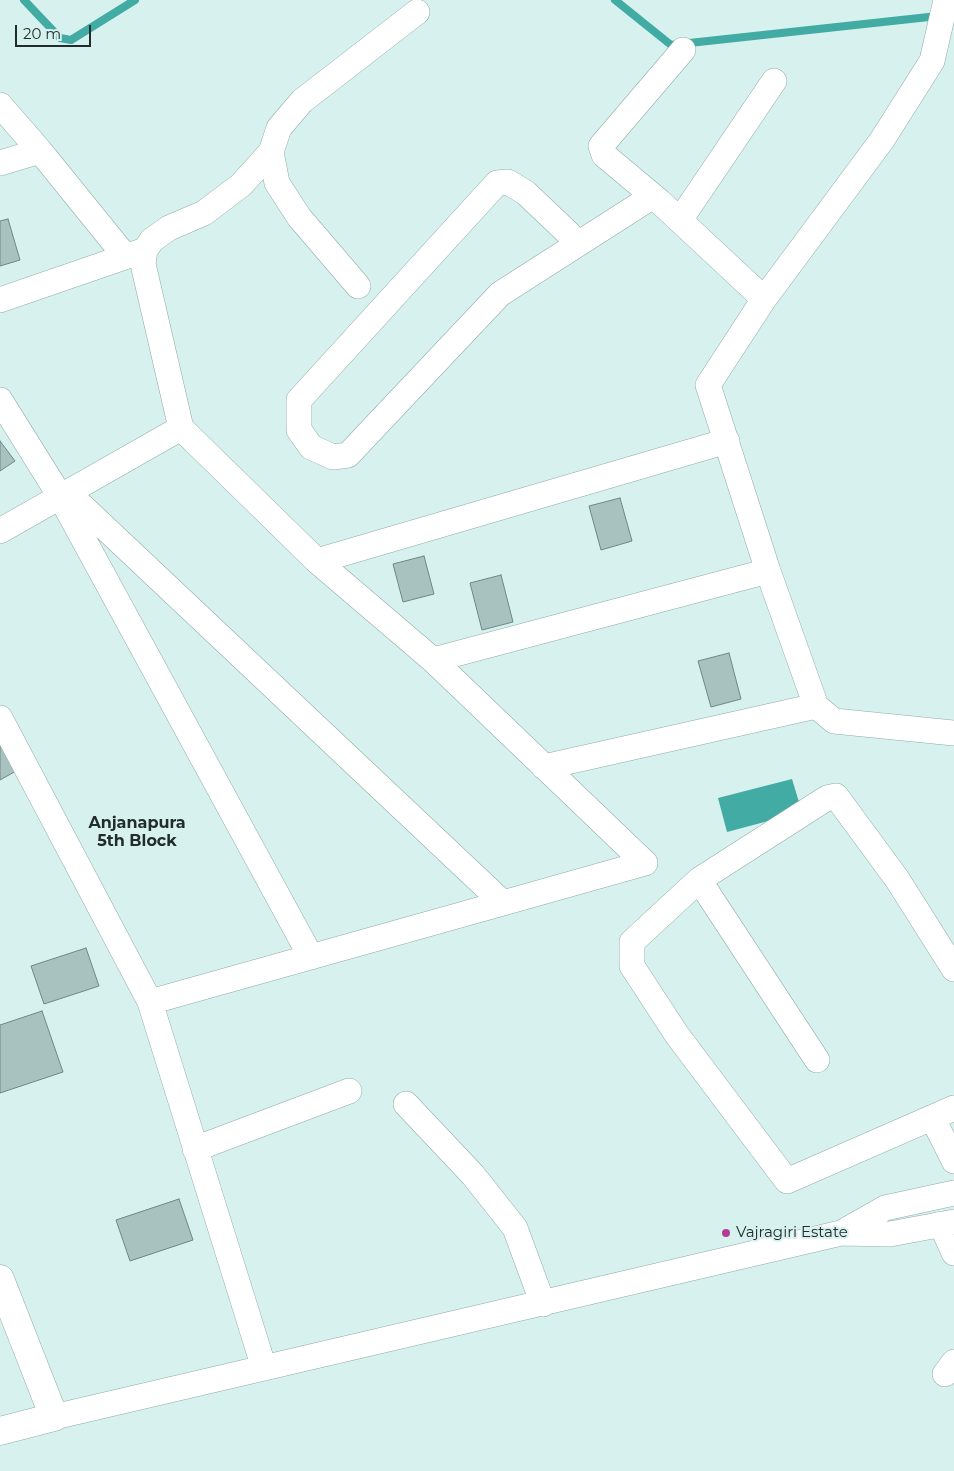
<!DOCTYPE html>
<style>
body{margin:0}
#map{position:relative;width:954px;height:1471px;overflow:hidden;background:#d6f1ee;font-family:Montserrat,sans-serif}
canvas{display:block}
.scale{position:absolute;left:15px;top:25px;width:76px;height:22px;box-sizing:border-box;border:2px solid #222c2b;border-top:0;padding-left:6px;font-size:15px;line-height:18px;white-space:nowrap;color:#222c2b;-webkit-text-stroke:4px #d6f1ee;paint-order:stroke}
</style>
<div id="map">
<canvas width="954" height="1471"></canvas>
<div class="scale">20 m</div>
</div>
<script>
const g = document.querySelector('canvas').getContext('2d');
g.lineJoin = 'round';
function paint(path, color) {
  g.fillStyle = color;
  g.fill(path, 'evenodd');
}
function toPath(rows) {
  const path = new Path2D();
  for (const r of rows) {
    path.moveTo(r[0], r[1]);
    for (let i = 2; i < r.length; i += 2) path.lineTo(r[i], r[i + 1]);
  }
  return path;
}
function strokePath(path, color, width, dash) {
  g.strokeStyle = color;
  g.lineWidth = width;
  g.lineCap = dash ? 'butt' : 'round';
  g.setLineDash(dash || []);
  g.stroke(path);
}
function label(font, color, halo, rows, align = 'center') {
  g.font = font + ' Montserrat,sans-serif';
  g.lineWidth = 4;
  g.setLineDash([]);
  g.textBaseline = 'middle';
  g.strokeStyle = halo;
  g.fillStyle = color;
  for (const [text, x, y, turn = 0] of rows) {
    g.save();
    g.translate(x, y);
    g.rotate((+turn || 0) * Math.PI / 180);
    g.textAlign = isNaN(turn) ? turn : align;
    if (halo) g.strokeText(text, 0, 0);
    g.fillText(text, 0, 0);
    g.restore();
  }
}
const water = toPath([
 [792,779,802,812,727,832,718,798]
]);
const stream = toPath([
 [24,0,60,38,71,40,135,0],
 [615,0,671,45,938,16]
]);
const building = toPath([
 [8,219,20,260,0,266,0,221,8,219],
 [0,441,15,461,0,471,0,441],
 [620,498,632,541,601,550,589,506,620,498],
 [424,556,434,594,403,602,393,564,424,556],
 [501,575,513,622,482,630,470,583,501,575],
 [729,653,741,699,711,707,698,661,729,653],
 [0,743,16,771,0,780,0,743],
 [86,948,99,986,44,1004,31,966,86,948],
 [42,1011,63,1072,0,1093,0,1025,42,1011],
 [179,1199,193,1240,130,1261,116,1220,179,1199]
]);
const minor = toPath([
 [946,0,932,61,882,140,764,299,708,385,768,571,816,706,834,721,954,733],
 [683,50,601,146,604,155,659,201,764,299],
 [0,105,40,151,0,163],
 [40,151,125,256],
 [271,152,277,183,299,217,358,286],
 [680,220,774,81],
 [576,244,569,234,526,193,508,182,497,183,299,400,299,430,311,447,333,457,348,455,500,294,653,196],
 [145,250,143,264,181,428,317,561,433,660,645,863],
 [0,300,145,250,152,240,169,228,204,213,241,185,271,152,279,128,302,101,417,12],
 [0,400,60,496,311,957],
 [67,492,503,903,150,1002],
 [0,531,181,428],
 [317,561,727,441],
 [433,660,768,571],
 [0,718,150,1002,264,1368],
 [544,767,816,706],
 [699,880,817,1060],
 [503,903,645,863],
 [954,969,897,879,836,796,827,798,699,880,632,942,632,966,677,1035,787,1181,954,1108],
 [406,1104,473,1175,515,1228,543,1304],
 [933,1119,954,1161],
 [195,1149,349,1091],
 [941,1224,954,1253],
 [841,1233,885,1208,954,1193],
 [945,1374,954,1362],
 [54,1417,841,1233,890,1234,954,1222]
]);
const major = toPath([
 [0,1279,54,1417,0,1431]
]);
const markers = [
 [726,1233,5,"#b03c94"]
];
const poiNames = [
 ["Vajragiri Estate",736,1233]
];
const neighbourhoodNames = [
 ["Anjanapura",137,823],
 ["5th Block",137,841]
];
paint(water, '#41aba4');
strokePath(stream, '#41aba4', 8);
paint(building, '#a8c2bf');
strokePath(building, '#6e8784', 1);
strokePath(minor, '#91aba8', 26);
strokePath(major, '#91aba8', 29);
strokePath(minor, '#fff', 25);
strokePath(major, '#fff', 28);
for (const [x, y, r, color] of markers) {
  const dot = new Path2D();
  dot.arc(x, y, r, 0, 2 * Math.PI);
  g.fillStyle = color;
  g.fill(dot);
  strokePath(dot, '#d6f1ee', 2);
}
label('15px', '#222c2b', '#d6f1ee', poiNames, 'left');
label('bold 16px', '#222c2b', '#d6f1ee', neighbourhoodNames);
</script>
